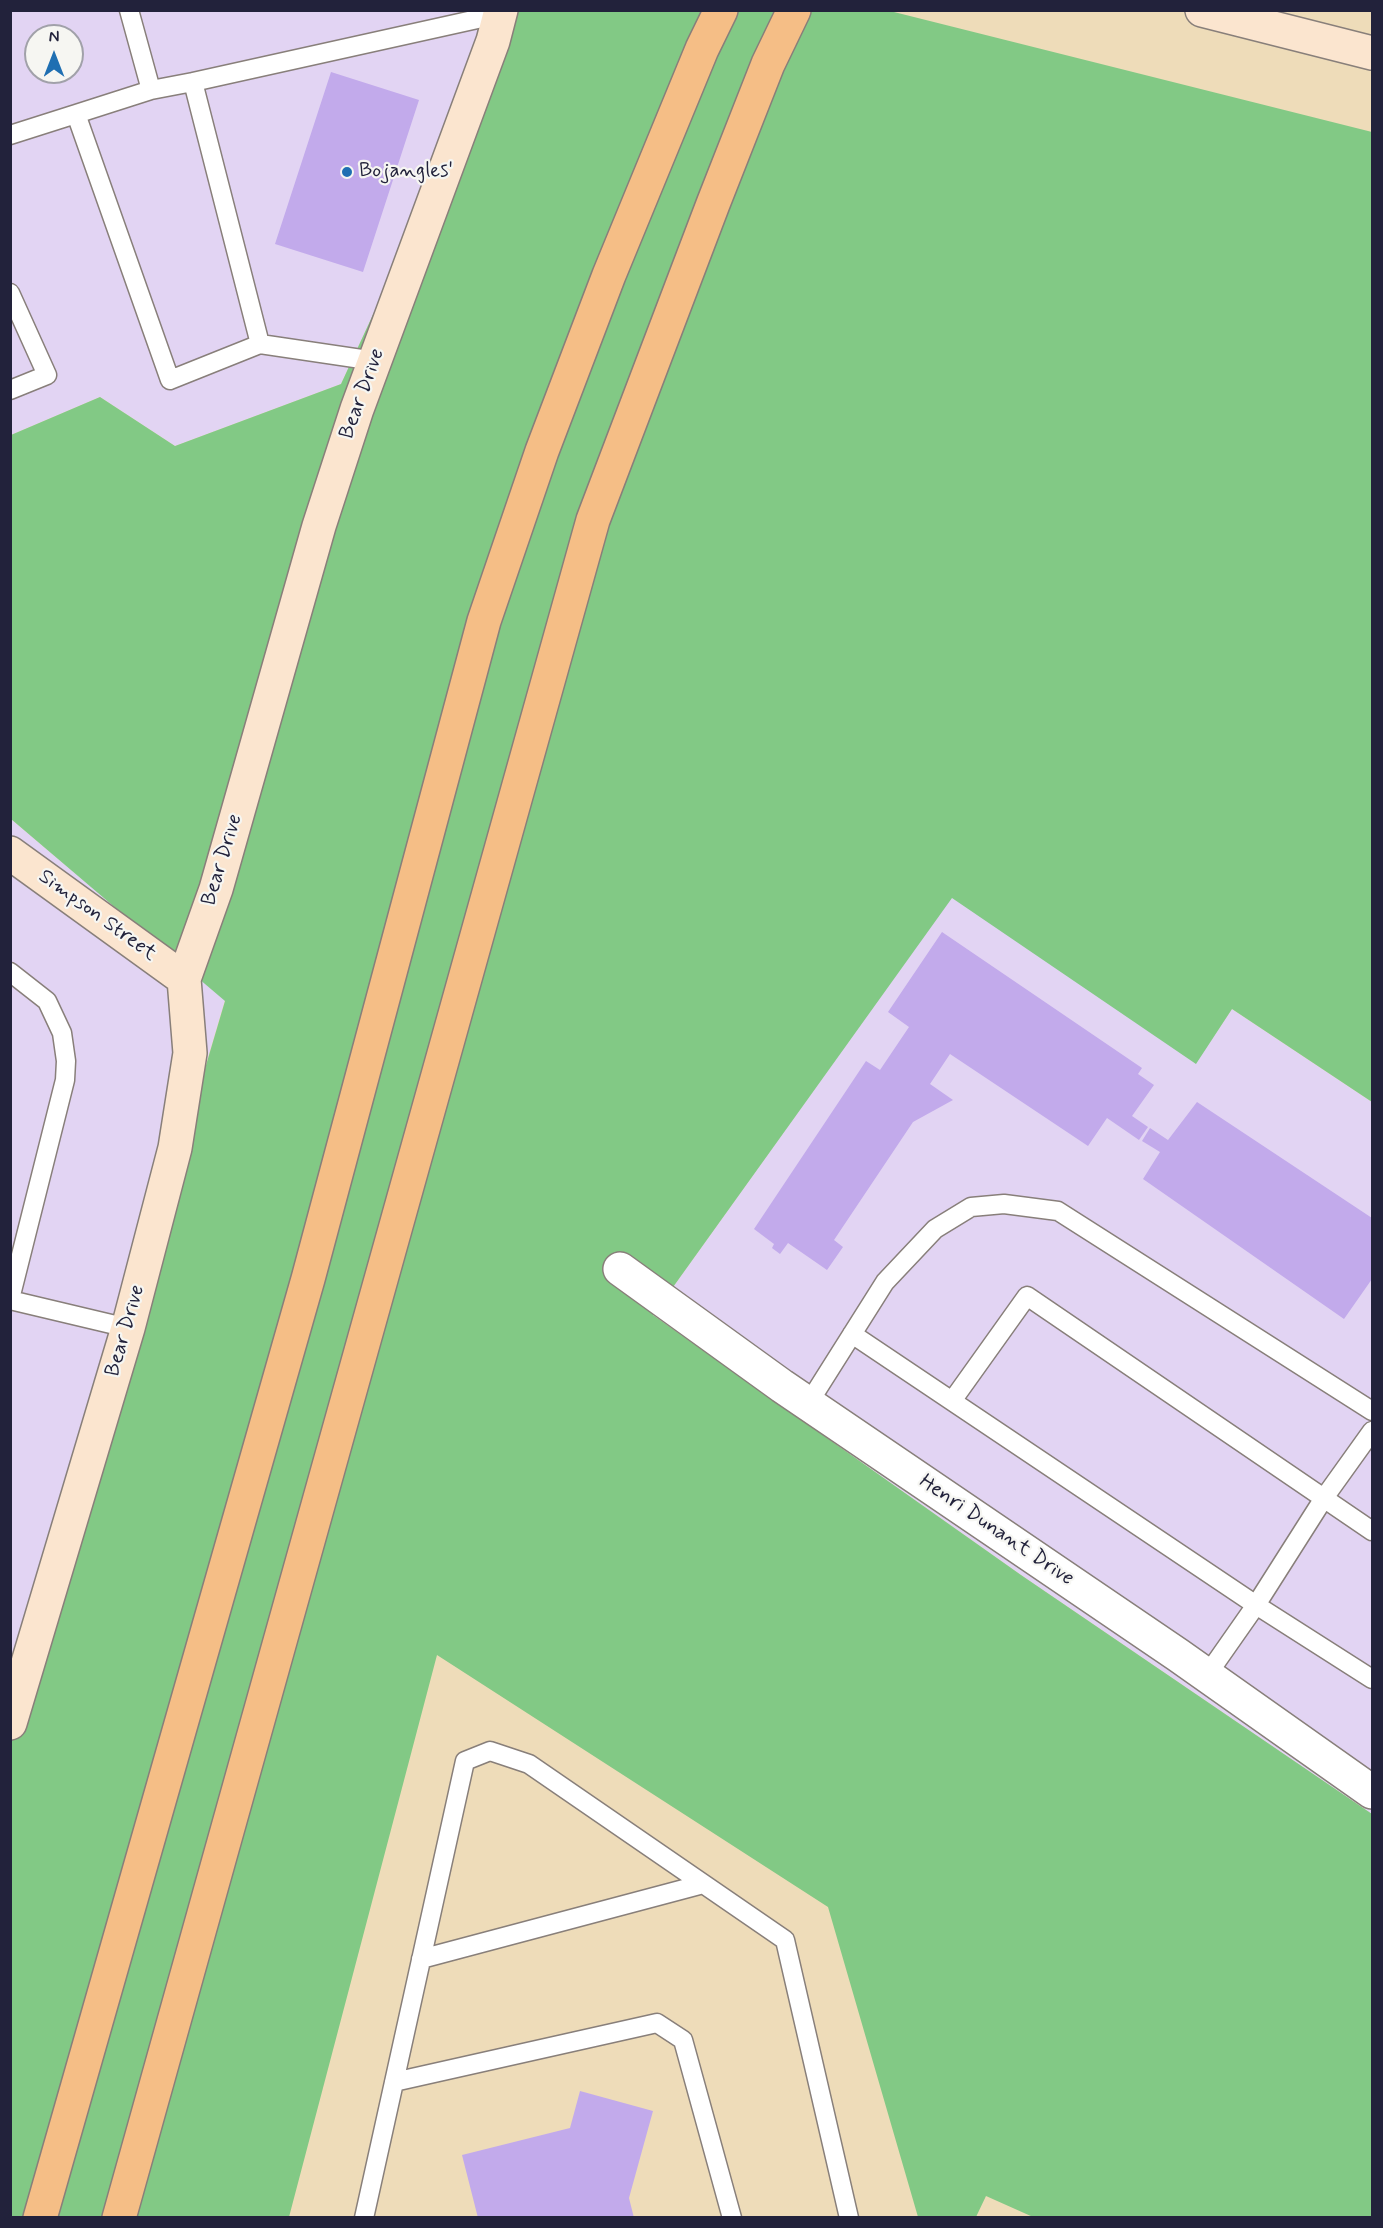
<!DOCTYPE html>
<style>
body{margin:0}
#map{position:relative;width:1383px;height:2228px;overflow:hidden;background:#eedcb9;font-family:Mynerve,sans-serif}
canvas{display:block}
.frame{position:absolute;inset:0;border:12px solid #22223b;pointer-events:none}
.north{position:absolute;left:24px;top:24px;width:60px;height:60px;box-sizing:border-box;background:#f6f6f2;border:2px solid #a1a1a9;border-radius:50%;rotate:0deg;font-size:16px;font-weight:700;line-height:24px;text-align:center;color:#22223b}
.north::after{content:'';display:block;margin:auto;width:21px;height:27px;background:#1f6fb2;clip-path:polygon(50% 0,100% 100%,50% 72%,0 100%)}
</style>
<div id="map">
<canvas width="1383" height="2228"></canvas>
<div class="frame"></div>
<div class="north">N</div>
</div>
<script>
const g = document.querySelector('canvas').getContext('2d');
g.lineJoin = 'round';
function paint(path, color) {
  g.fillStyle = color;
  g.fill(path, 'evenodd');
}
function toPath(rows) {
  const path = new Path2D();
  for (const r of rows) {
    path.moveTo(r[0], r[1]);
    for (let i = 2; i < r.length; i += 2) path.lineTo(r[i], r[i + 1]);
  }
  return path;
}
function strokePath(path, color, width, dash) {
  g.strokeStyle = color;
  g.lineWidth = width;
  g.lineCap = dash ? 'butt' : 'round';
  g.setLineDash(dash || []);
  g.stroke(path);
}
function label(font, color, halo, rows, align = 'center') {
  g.font = font + ' Mynerve,sans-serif';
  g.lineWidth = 4.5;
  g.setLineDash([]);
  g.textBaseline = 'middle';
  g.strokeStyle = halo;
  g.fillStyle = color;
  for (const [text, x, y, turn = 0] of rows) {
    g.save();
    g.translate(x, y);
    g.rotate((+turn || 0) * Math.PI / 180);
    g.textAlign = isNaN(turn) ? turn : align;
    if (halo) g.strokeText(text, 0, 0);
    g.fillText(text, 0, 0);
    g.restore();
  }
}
const built = toPath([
 [11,11,513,11,341,384,175,446,100,397,11,435],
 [36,36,72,36,72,72,36,72],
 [11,819,225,1000,11,1725],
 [952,897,1196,1063,1232,1009,1372,1102,1372,1814,1021,1575,653,1315]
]);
const green = toPath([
 [513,11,890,11,1372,132,1372,1102,1232,1009,1196,1064,952,898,653,1315,1021,1575,1372,1814,1372,2217,1033,2217,986,2196,976,2217,918,2217,828,1907,437,1655,289,2217,11,2217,11,1725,225,1001,11,819,11,435,100,397,175,446,341,384]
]);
const building = toPath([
 [331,72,419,100,363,272,275,244],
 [942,932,1142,1068,1138,1074,1154,1085,1132,1116,1148,1127,1139,1140,1107,1118,1088,1146,950,1054,930,1084,953,1100,913,1122,834,1240,843,1247,827,1270,788,1243,780,1254,772,1248,774,1244,754,1229,866,1061,880,1070,909,1027,888,1012],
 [1197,1102,1372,1218,1372,1279,1344,1319,1143,1179,1160,1152,1142,1141,1150,1128,1168,1140],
 [580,2091,653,2111,629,2198,634,2218,478,2218,462,2155,570,2128]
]);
const lane = toPath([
 [129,10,151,90,193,82,260,344,375,361],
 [193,82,500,14],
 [76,114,151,90],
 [10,135,76,114,170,380,260,344],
 [10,293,47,375,10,390],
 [10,972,47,1001,62,1033,66,1061,65,1080,10,1299],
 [10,1300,128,1328],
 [852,1334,1256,1605,1372,1679],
 [952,1401,1027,1296,1372,1531],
 [808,1404,885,1282,935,1229,971,1207,1004,1204,1058,1211,1372,1411],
 [1207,1675,1256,1605,1324,1498,1372,1431],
 [421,1959,703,1884],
 [394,2082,657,2023,683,2040,732,2218],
 [364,2218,465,1761,490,1751,529,1764,785,1940,849,2218]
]);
const street = toPath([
 [620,1269,782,1386,1178,1655,1372,1792]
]);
const secondary = toPath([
 [1202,10,1372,53],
 [10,853,184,979],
 [10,1723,128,1328,175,1148,190,1053,184,979,216,889,319,526,357,409,493,41,501,10]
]);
const highway = toPath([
 [40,2218,308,1279,484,621,542,451,609,275,702,49,721,10],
 [119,2218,593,520,713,204,768,64,794,10]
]);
const markers = [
 [347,172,6,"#1f6fb2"]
];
const poiNames = [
 ["Bojangles'",359,172]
];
const streetNames = [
 ["Bear Drive",363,394,-70],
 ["Bear Drive",223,860,-73],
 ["Simpson Street",97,916,36],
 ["Bear Drive",126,1331,-74],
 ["Henri Dunant Drive",996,1531,34]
];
paint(built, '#e2d4f3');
paint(green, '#82c985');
paint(building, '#c2aaeb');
strokePath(lane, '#887f7a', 21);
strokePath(street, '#887f7a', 36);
strokePath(secondary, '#887f7a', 36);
strokePath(highway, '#887f7a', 36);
strokePath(lane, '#fff', 18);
strokePath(street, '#fff', 33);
strokePath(secondary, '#fbe5cf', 33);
strokePath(highway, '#f5be86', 33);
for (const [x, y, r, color] of markers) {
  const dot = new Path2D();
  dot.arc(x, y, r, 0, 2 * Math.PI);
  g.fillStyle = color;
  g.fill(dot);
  strokePath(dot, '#f6f6f2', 2);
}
label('21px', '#22223b', '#f6f6f2', poiNames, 'left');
label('21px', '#22223b', '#f6f6f2', streetNames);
</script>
